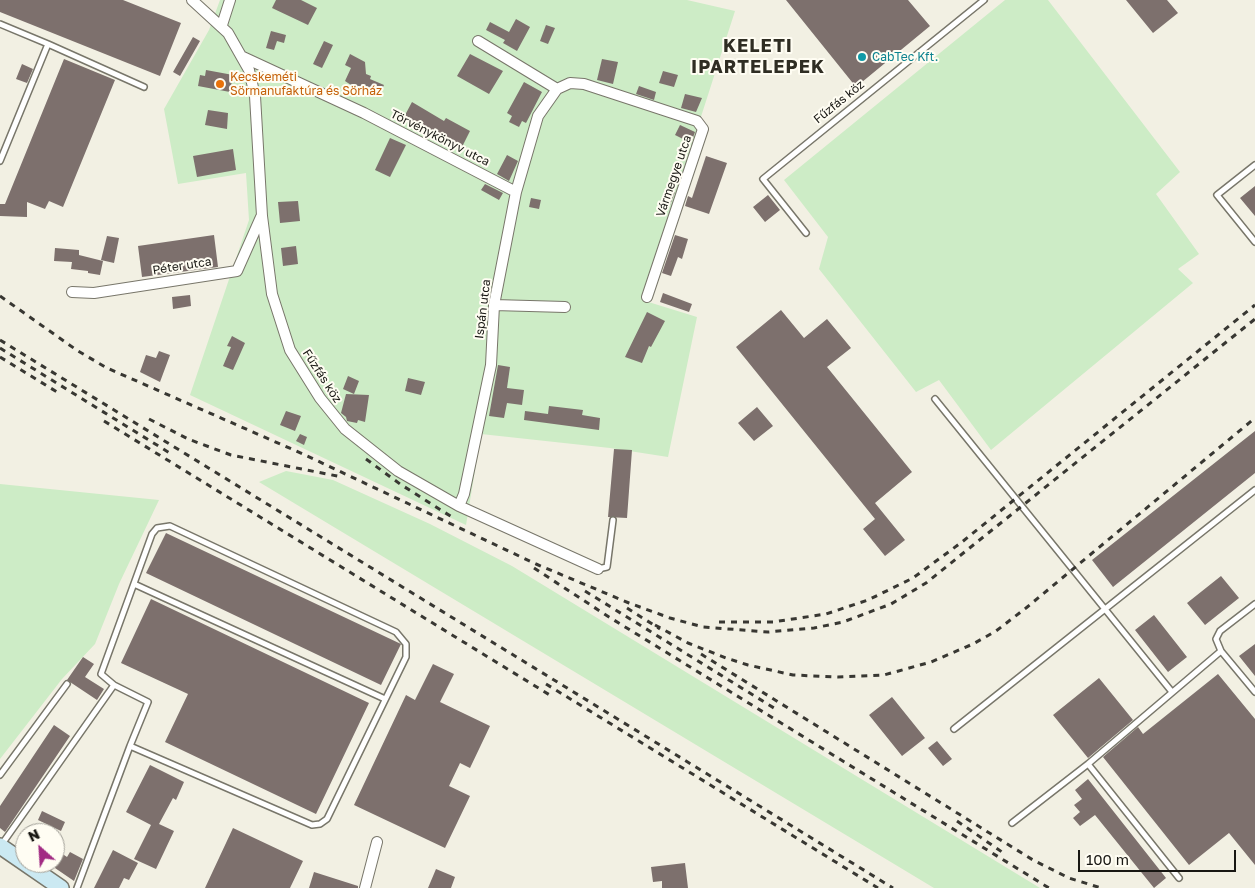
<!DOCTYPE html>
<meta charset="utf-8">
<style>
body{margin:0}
#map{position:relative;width:1255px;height:888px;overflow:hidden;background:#f2f0e3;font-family:"Golos Text",sans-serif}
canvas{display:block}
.north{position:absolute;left:15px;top:823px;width:50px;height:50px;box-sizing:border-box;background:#fffdf3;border:1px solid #a3a199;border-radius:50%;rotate:334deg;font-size:14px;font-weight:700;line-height:20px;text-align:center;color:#181713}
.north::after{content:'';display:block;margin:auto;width:18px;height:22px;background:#a22b83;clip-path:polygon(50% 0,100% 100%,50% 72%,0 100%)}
.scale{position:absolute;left:1078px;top:850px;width:158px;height:22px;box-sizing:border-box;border:2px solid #181713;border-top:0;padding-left:6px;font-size:15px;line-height:18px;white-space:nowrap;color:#181713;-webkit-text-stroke:4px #fffdf3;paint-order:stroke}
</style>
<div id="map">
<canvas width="1255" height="888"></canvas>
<div class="north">N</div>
<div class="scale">100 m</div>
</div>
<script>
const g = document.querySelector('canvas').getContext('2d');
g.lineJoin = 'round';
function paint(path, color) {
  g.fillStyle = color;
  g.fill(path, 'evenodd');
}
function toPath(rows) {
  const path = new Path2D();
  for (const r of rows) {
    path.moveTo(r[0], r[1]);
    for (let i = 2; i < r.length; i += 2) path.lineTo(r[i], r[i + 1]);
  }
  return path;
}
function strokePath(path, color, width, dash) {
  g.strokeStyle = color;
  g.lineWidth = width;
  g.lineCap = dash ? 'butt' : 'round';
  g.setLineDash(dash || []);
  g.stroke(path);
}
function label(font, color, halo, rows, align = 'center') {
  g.font = font + ' "Golos Text",sans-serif';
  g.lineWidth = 4;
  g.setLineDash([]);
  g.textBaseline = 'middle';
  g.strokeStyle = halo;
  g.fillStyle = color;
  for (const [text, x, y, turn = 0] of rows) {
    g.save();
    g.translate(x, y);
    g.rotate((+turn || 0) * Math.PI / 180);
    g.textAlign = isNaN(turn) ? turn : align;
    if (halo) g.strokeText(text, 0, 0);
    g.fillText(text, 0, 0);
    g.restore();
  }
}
const green = toPath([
 [220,0,687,0,735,11,642,300,697,317,668,457,610,448,481,434,466,525,190,395,249,220,246,173,178,184,164,109,209,30],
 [1005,0,1048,0,1180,172,1156,194,1199,254,1178,269,1193,283,991,450,939,380,916,392,819,269,828,237,784,180],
 [286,471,333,480,430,524,512,566,1040,888,934,888,259,482],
 [0,484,159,500,119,584,95,644,62,679,0,759]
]);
const building = toPath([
 [0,0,123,0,181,23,160,76,0,12],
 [276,0,301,0,317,8,308,25,272,8],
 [786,0,908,0,930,26,856,87],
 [1126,0,1167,0,1178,13,1153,33],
 [516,19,530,27,517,51,503,43,505,40,486,30,490,22,509,32],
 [546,25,555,28,548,44,540,41],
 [271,31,286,35,284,43,277,41,274,50,266,48],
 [193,37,200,41,180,76,173,72],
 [324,41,333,45,322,68,313,64],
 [350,54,365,62,366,74,371,76,370,79,384,85,380,93,376,91,374,96,364,91,363,93,345,81,351,68,345,65],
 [470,54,503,71,489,94,457,76],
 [64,59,115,80,63,207,49,201,45,209,27,202,27,217,0,216,0,204,5,204],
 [602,59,618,62,613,84,597,80],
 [22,64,33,69,27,83,16,79],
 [206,70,233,75,230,92,198,86,200,75,205,76],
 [663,71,678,75,674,87,659,83],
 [524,82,542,92,526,123,522,121,519,127,509,122,512,116,507,113],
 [639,86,656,92,654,100,636,94],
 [685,94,702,98,696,112,681,108],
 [412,102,444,121,446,118,470,131,462,147,451,141,450,144,404,117],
 [208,110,228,113,227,129,205,125],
 [680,125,695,132,691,143,675,135],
 [390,138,406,145,390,177,375,170],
 [233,149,236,170,197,177,193,156],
 [507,155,518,161,509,181,497,174],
 [706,156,727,163,709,214,685,206,688,196,692,198],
 [485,184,503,193,499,200,481,190],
 [1255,186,1255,216,1240,198],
 [667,190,675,192,670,205,663,203],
 [768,195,780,210,765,222,753,207],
 [531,198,541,200,539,209,529,207],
 [298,201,300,221,280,223,278,202],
 [214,235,218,267,142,277,138,246],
 [675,235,688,239,682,259,678,257,671,276,662,273],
 [107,236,119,238,114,263,101,260],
 [296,246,298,264,283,266,281,248],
 [55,248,79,250,79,255,103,261,100,275,88,273,88,271,71,269,72,262,54,261],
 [663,293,692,304,689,312,660,302],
 [190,295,191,306,173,309,172,297],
 [781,310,804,338,827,319,851,348,827,367,912,472,875,503,905,540,885,556,863,529,875,519,736,347],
 [647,312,665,321,651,347,649,346,642,363,625,357],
 [232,336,245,343,233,370,223,366,231,347,227,346],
 [159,351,170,355,160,382,140,372,146,355,156,358],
 [498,365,510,367,507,388,524,390,522,405,507,403,504,418,489,416],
 [348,376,359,381,354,394,343,389],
 [408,378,425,382,421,395,405,391],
 [346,394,369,395,365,422,358,420,357,423,347,421,346,417,341,413],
 [549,406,583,410,582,415,600,418,599,430,524,420,525,411,548,414],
 [757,407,773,426,754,441,738,423],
 [286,411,301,416,295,431,280,425],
 [1255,431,1255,473,1113,587,1092,560],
 [300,434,307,437,304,445,296,441],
 [614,449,632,450,627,518,608,517],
 [166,533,401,644,381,685,146,573],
 [1221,576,1239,598,1205,625,1187,603],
 [151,599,369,703,316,814,165,742,188,694,121,663],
 [1154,615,1187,657,1168,672,1135,630],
 [1255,644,1255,676,1239,656],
 [83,657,94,664,85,677,104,689,97,700,67,680],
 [433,664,454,674,440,702,490,726,470,768,460,763,449,786,470,796,445,848,354,805,406,695,415,700],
 [1218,674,1255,719,1255,865,1229,833,1189,865,1103,757,1138,727,1143,734],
 [1099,678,1133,720,1088,758,1053,715],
 [892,697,925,738,902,756,869,715],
 [54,725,70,736,5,832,0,828,0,806],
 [937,741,952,759,943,766,928,748],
 [150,765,184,782,176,800,173,798,159,824,174,831,156,869,134,859,151,825,126,812],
 [1088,779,1166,878,1154,888,1095,815,1080,826,1073,818,1080,812,1074,805,1082,799,1075,790],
 [42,811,65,822,61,831,38,820],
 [233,828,303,861,290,888,205,888],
 [55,849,67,857,70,852,83,859,74,881,55,868],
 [113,850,138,863,129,880,124,878,119,888,94,888],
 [685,863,688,888,662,888,662,881,653,882,651,867],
 [436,869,455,877,451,888,428,888],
 [314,872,358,886,358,888,309,888]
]);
const lane = toPath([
 [0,24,48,44,0,161],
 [48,44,144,87],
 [1255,165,1217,195,1255,242],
 [806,233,763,179,984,0],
 [935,399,1172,692],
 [598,569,607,567,613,520],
 [134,584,385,699],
 [1255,604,1220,631,1216,639,1221,651,1255,692],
 [954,729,1255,490],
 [1088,764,1179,878],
 [0,775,67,684],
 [1012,823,1088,764,1221,651],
 [2,844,114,685],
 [77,888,130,746,148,702,114,685,101,674,152,534,157,528,170,526,396,632,406,644,406,657,327,819,320,824,312,825,130,746]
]);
const street = toPath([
 [192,0,228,33,249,70,255,96,262,216,272,294,290,350,320,398,345,429,398,471,459,506,598,569],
 [222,25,230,0],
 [478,41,557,89],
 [243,57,364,113,516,192],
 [72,292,94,293,237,271,261,217],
 [494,305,565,307],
 [459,506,464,494,491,365,494,305,516,192,538,116,557,89,570,83,584,84,697,121,703,129,647,297],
 [365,888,377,842]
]);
const secondary = toPath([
 [0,846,61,888]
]);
const rail = toPath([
 [0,296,78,351,107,368,303,454,536,564,629,603,670,618,703,627,768,632,814,628,843,622,891,604,926,583,1255,319],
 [0,340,893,888],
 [0,348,173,455],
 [0,357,57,392],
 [149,419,188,439,231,455,342,477],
 [104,421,553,697],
 [366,459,400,484,455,519],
 [534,568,609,617,1049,888],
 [585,591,774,708],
 [627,608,660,629],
 [719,622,773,622,826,614,868,600,913,578,962,542,1255,305],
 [655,625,688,643,726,658,748,665,793,675,838,677,884,675,931,662,973,644,996,631,1026,608,1255,418],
 [701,654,1033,860,1069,878,1101,888],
 [546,684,878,888],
 [957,821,1002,852]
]);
const markers = [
 [862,57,5,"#0f9aa8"],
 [220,84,5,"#e8710a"]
];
const cultureNames = [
 ["CabTec Kft.",872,57]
];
const foodNames = [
 ["Kecskeméti",230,77],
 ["Sörmanufaktúra és Sörház",230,91]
];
const streetNames = [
 ["Fűzfás köz",839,102,-39],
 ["Törvénykönyv utca",440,138,27],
 ["Vármegye utca",674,176,-71],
 ["Péter utca",182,266,-9],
 ["Ispán utca",483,309,-83],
 ["Fűzfás köz",322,376,57]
];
const districtNames = [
 ["KELETI",758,46],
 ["IPARTELEPEK",758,67]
];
paint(green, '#cdecc6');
paint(building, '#7d706d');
strokePath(lane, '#78766a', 8);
strokePath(street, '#78766a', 12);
strokePath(secondary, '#78766a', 18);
strokePath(lane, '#fff', 5);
strokePath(street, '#fff', 10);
strokePath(secondary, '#cbe9f2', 15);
strokePath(rail, '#383732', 3, [6, 6]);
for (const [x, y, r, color] of markers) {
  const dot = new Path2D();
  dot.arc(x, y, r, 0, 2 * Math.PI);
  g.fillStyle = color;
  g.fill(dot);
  strokePath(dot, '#fffdf3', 2);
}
label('12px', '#0d838f', '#fffdf3', cultureNames, 'left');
label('12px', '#c56008', '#fffdf3', foodNames, 'left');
label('12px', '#181713', '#fffdf3', streetNames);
g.letterSpacing = '1px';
label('bold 18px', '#2f2d23', '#fffdf3', districtNames);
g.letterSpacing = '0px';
</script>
